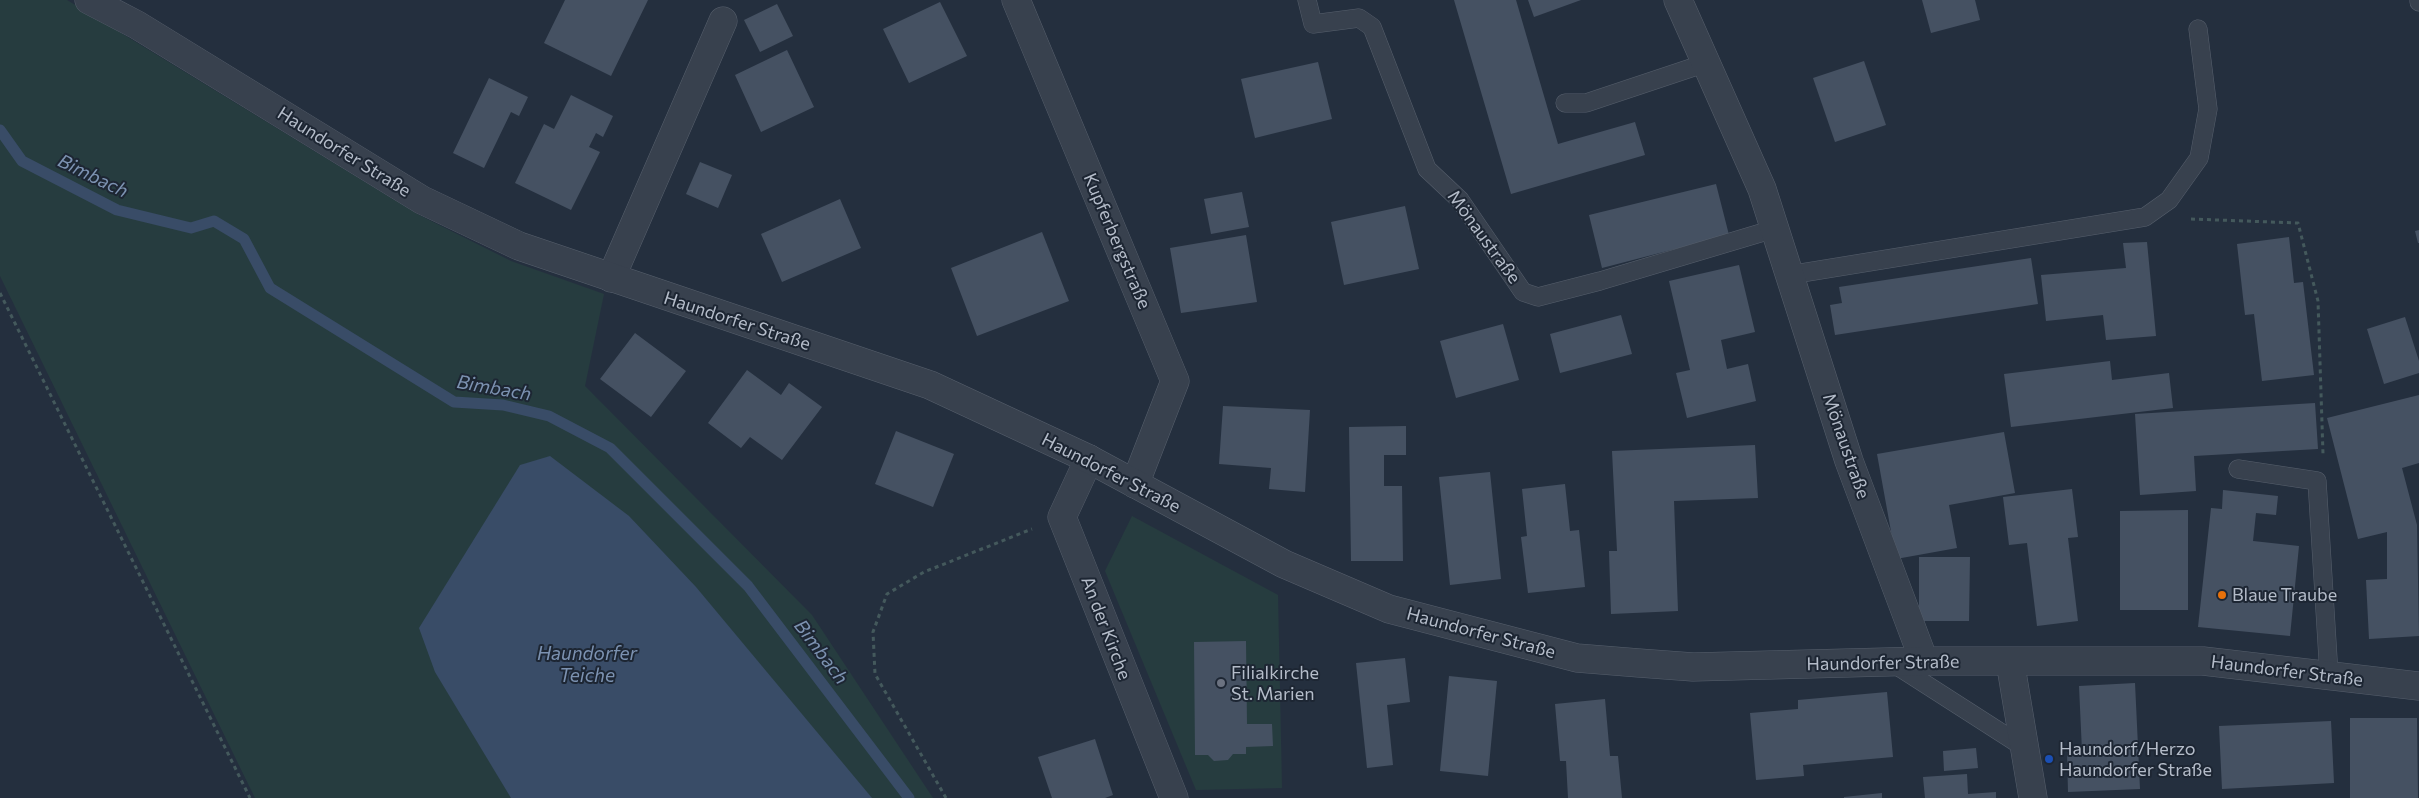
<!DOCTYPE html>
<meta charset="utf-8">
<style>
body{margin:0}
canvas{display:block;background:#242f3e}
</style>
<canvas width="2419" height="798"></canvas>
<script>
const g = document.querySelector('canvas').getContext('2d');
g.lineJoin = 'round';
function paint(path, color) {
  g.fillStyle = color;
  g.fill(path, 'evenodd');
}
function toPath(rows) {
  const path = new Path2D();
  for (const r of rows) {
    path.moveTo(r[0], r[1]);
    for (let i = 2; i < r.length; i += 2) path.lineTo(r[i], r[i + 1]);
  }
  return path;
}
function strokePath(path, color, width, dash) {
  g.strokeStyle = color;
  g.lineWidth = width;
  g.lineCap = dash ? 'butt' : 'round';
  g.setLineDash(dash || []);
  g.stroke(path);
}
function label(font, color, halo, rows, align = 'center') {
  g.font = font + ' Commissioner,sans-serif';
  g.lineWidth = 4;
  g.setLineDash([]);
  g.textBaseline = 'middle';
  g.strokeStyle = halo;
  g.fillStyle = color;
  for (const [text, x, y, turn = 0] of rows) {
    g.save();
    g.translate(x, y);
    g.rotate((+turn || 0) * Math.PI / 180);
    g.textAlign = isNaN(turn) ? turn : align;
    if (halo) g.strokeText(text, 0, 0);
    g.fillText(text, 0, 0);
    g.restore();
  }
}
const green = toPath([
 [0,0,67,0,419,215,511,261,604,294,585,386,812,615,933,798,255,798,0,276],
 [1132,516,1278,595,1282,788,1196,790,1105,571]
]);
const water = toPath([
 [550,456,629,516,696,587,872,798,511,798,435,672,419,628,520,465]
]);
const stream = toPath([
 [0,130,22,161,117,210,191,228,214,221,244,239,270,288,454,402,503,405,549,416,610,448,748,586,909,798]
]);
const building = toPath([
 [565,0,648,0,611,76,544,43],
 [1454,0,1516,0,1558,144,1635,122,1645,155,1511,194],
 [1528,0,1581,0,1534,17],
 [1922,0,1975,0,1980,20,1931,33],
 [940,2,967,56,909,83,883,29],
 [777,4,793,36,760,52,744,20],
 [787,50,814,107,761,132,735,75],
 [1864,61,1886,125,1835,142,1813,78],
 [1318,62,1332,119,1255,138,1241,79],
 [489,78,528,97,519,116,511,112,484,168,453,153],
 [571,95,613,116,603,137,596,133,589,147,600,152,571,210,515,183,544,124,554,129],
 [700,162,732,175,718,208,686,194],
 [1716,184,1729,235,1602,268,1589,215],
 [1242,192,1249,227,1211,234,1204,199],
 [840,199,861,248,782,282,761,234],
 [1405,206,1419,269,1344,285,1331,222],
 [2419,230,2419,243,2418,243,2415,231],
 [1042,232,1069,301,977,336,951,268],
 [1246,235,1257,302,1181,313,1170,248],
 [2289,237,2294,283,2303,282,2314,375,2262,381,2254,314,2245,315,2237,244],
 [2147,242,2156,336,2106,340,2103,315,2046,321,2041,275,2126,268,2123,243],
 [2031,258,2038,304,1835,335,1830,305,1842,303,1839,287],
 [1739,265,1755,332,1721,340,1727,369,1748,364,1756,401,1687,418,1676,373,1690,370,1669,281],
 [1621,315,1632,354,1560,373,1550,334],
 [2405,317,2419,361,2419,373,2384,384,2367,329],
 [1503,324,1519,380,1456,398,1440,341],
 [635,333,686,371,651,417,600,379],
 [2110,361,2112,380,2169,373,2173,408,2011,427,2004,374],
 [747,370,781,395,789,383,822,407,782,460,750,437,741,448,708,423],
 [2419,395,2419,463,2402,468,2417,525,2419,636,2369,639,2366,580,2387,579,2387,532,2358,539,2327,418],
 [2315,403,2318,449,2194,456,2196,491,2140,495,2135,414],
 [1223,406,1310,410,1305,492,1269,489,1271,468,1219,464],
 [1406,426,1406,455,1384,455,1384,486,1402,486,1403,561,1351,561,1349,427],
 [896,431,954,454,933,507,875,484],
 [2004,432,2015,493,1949,505,1957,548,1896,559,1877,454],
 [1755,445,1758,498,1674,501,1678,611,1611,614,1609,551,1617,551,1612,451],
 [1490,472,1501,579,1450,585,1439,477],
 [1565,484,1570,531,1579,530,1585,587,1528,593,1521,537,1527,536,1522,489],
 [2072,489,2078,537,2068,538,2078,621,2037,626,2027,543,2009,545,2003,497],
 [2223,490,2278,496,2276,515,2256,513,2253,541,2299,546,2290,636,2198,627,2211,508,2222,509],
 [2188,510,2188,610,2120,610,2120,511],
 [1919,557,1970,557,1969,621,1919,621],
 [1246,641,1247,724,1272,724,1273,746,1246,747,1246,754,1233,754,1228,760,1214,761,1208,755,1195,755,1194,642],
 [1405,658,1410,702,1387,705,1393,765,1367,768,1356,663],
 [1449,676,1497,681,1488,776,1440,771],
 [2135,683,2140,789,2068,792,2067,752,2082,751,2079,686],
 [1887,692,1893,757,1803,765,1804,776,1756,780,1750,713,1798,709,1798,700],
 [1605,699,1610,756,1618,756,1622,798,1568,798,1566,761,1560,761,1555,704],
 [2350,718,2417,718,2418,798,2350,798],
 [2331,721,2334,783,2222,789,2219,726],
 [1095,739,1113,795,1105,798,1052,798,1038,757],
 [1976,748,1978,768,1944,771,1943,751],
 [1967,774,1968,794,1996,792,1996,798,1925,798,1923,777],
 [1882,793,1882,798,1844,798,1844,797]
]);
const path = toPath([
 [2191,219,2298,223,2318,301,2323,454],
 [0,293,250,798],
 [946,798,875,674,873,632,887,594,924,572,1032,529]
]);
const service = toPath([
 [1307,0,1313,24,1359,18,1372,27,1427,169,1460,200,1523,292,1538,297,1600,281,1774,229],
 [2419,0,2419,2],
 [1565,103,1586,103,1706,63],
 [1789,275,2145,217,2169,200,2199,158,2208,109,2198,29],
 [2238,469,2317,481,2329,675],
 [1891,662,2025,748]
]);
const minor = toPath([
 [1016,0,1175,381,1135,484],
 [1678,0,1762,189,1849,461,1924,661],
 [611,278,723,21],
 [1089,459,1062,517,1174,798]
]);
const tertiary = toPath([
 [89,0,137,25,422,200,519,246,930,385,1089,459,1284,564,1389,609,1577,658,1639,663,1693,667,1924,661,2203,661,2419,686],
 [2010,661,2033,798]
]);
const markers = [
 [2222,595,5,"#e8710a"],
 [1221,683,5,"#6b7280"],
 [2049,759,5,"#1a4fb4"]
];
const streetNames = [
 ["Haundorfer Straße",344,152,32],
 ["Mönaustraße",1484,237,54],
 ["Kupferbergstraße",1117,241,67],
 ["Haundorfer Straße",737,321,18],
 ["Mönaustraße",1846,446,71],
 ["Haundorfer Straße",1111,473,27],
 ["An der Kirche",1106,628,69],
 ["Haundorfer Straße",1481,633,15],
 ["Haundorfer Straße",1883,663,-1],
 ["Haundorfer Straße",2287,671,7]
];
const poiNames = [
 ["Blaue Traube",2232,595],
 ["Filialkirche",1231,673],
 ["St. Marien",1231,694],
 ["Haundorf/Herzo",2059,749],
 ["Haundorfer Straße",2059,770]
];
const waterNames = [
 ["Bimbach",93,176,26],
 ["Bimbach",494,388,10],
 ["Bimbach",821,652,53],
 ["Haundorfer",587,654],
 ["Teiche",587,676]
];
paint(green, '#263c3f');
paint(water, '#394c67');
strokePath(stream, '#394c67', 11);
paint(building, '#455162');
strokePath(service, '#565f6c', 19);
strokePath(minor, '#565f6c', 29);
strokePath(tertiary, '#565f6c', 29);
strokePath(path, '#44595c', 3, [4, 4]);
strokePath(service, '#38414e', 18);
strokePath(minor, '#38414e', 28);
strokePath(tertiary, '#38414e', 28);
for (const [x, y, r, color] of markers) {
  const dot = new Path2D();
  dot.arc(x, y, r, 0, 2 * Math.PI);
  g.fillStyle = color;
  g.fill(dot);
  strokePath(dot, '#1d2633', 2);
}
label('18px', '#b4bcc9', '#1d2633', streetNames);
label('18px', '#b4bcc9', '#1d2633', poiNames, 'left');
label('italic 19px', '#7c92b1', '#1d2633', waterNames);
</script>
